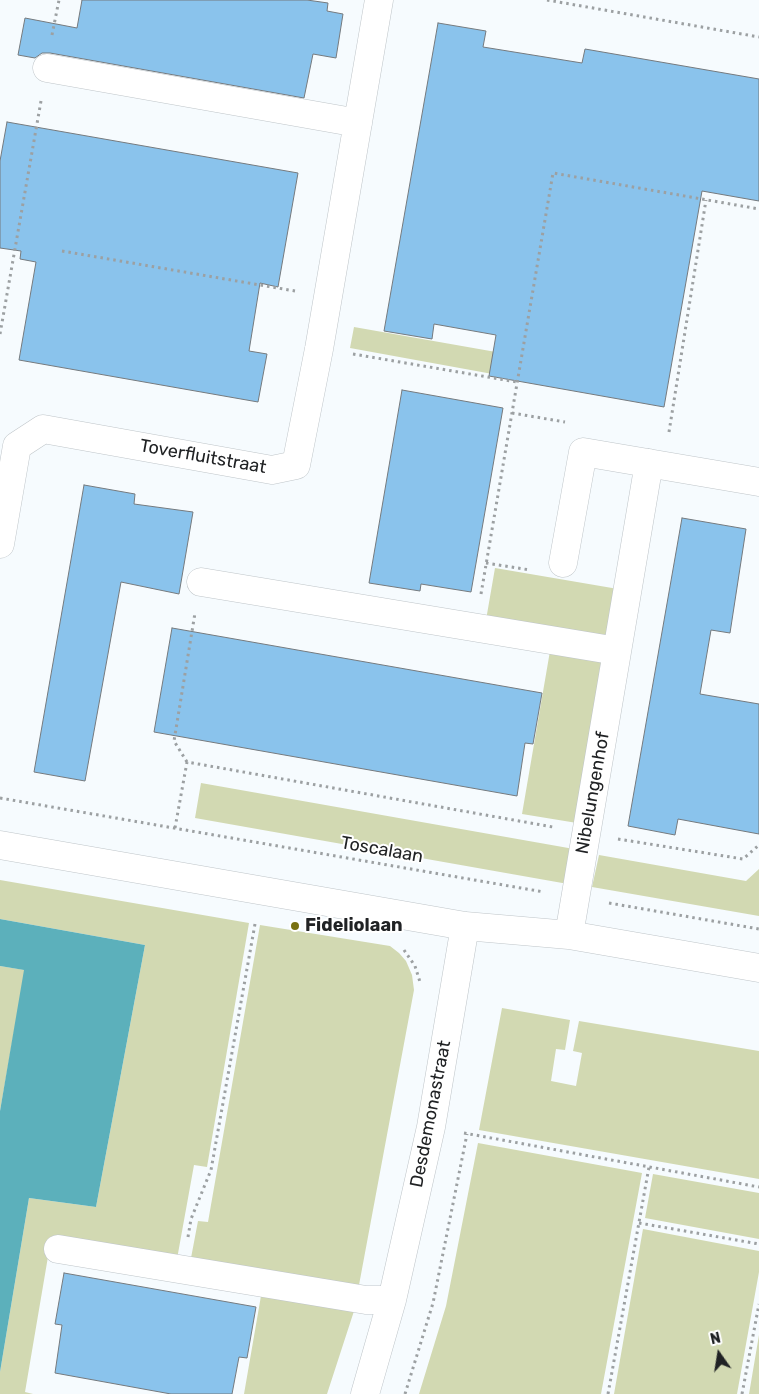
<!DOCTYPE html>
<style>
body{margin:0}
#map{position:relative;width:759px;height:1394px;overflow:hidden;background:#f6fbfe;font-family:Rubik,sans-serif}
canvas{display:block}
.north{position:absolute;left:694px;top:1329px;width:50px;height:50px;-webkit-text-stroke:4px #fff;paint-order:stroke;rotate:347deg;font-size:14px;font-weight:700;line-height:20px;text-align:center;color:#202224}
.north::after{content:'';display:block;margin:auto;width:18px;height:22px;background:#202224;clip-path:polygon(50% 0,100% 100%,50% 72%,0 100%)}
</style>
<div id="map">
<canvas width="759" height="1394"></canvas>
<div class="north">N</div>
</div>
<script>
const g = document.querySelector('canvas').getContext('2d');
g.lineJoin = 'round';
function paint(path, color) {
  g.fillStyle = color;
  g.fill(path, 'evenodd');
}
function toPath(rows) {
  const path = new Path2D();
  for (const r of rows) {
    path.moveTo(r[0], r[1]);
    for (let i = 2; i < r.length; i += 2) path.lineTo(r[i], r[i + 1]);
  }
  return path;
}
function strokePath(path, color, width, dash) {
  g.strokeStyle = color;
  g.lineWidth = width;
  g.lineCap = dash ? 'butt' : 'round';
  g.setLineDash(dash || []);
  g.stroke(path);
}
function label(font, color, halo, rows, align = 'center') {
  g.font = font + ' Rubik,sans-serif';
  g.lineWidth = 4;
  g.setLineDash([]);
  g.textBaseline = 'middle';
  g.strokeStyle = halo;
  g.fillStyle = color;
  for (const [text, x, y, turn = 0] of rows) {
    g.save();
    g.translate(x, y);
    g.rotate((+turn || 0) * Math.PI / 180);
    g.textAlign = isNaN(turn) ? turn : align;
    if (halo) g.strokeText(text, 0, 0);
    g.fillText(text, 0, 0);
    g.restore();
  }
}
const green = toPath([
 [354,327,513,355,509,377,350,348],
 [495,568,618,589,609,640,486,620],
 [550,651,605,661,577,823,522,814],
 [201,783,574,849,568,884,195,818],
 [599,855,746,881,759,869,759,916,592,887],
 [0,880,249,923,207,1167,194,1165,177,1259,51,1239,25,1392,33,1394,0,1394,0,1372,29,1198,96,1207,145,945,0,919],
 [260,925,390,946,399,953,406,961,412,975,414,990,359,1285,191,1258,198,1221,208,1222],
 [0,966,25,970,0,1111],
 [502,1008,570,1020,565,1050,556,1049,551,1081,576,1086,582,1053,573,1051,579,1021,759,1051,759,1179,479,1130],
 [478,1143,642,1173,601,1394,419,1394,446,1306],
 [653,1174,759,1193,759,1239,645,1218],
 [643,1229,759,1251,759,1272,737,1394,614,1394],
 [262,1290,354,1311,327,1394,244,1394],
 [759,1335,759,1394,749,1394]
]);
const water = toPath([
 [0,919,145,945,96,1207,29,1198,0,1372,0,1111,24,970,0,966]
]);
const building = toPath([
 [82,0,307,0,328,3,327,11,343,14,336,58,313,54,304,98,50,53,42,53,35,58,18,55,25,18,77,28,82,0],
 [438,23,486,31,483,47,582,63,585,49,759,79,759,201,702,191,664,407,489,376,496,335,434,324,432,339,384,331,438,23],
 [7,122,298,173,278,287,260,283,249,351,267,354,258,402,19,360,36,262,20,259,21,251,0,248,0,161,7,122],
 [402,390,503,408,471,592,421,584,420,591,369,583,402,390],
 [84,485,135,494,134,504,193,512,179,594,121,582,85,781,34,772,84,485],
 [682,518,746,529,730,633,711,630,700,694,759,704,759,834,678,819,675,835,628,826,682,518],
 [172,628,542,693,533,744,525,743,517,796,154,732,172,628],
 [64,1273,256,1307,247,1358,239,1357,232,1394,171,1394,55,1373,62,1325,55,1324,64,1273]
]);
const path = toPath([
 [547,0,759,37],
 [52,35,59,0],
 [62,251,295,291],
 [0,334,41,101],
 [353,354,517,382],
 [512,413,565,422],
 [669,432,706,200],
 [486,563,530,570],
 [481,594,553,173,759,209],
 [187,762,174,741,195,613],
 [0,798,544,892],
 [175,828,187,762,553,827],
 [618,839,743,859,759,845],
 [609,903,759,929],
 [404,950,415,966,420,982],
 [464,1133,759,1187],
 [639,1223,759,1244],
 [188,1237,191,1219,211,1170,255,924],
 [405,1394,433,1303,467,1134],
 [608,1394,649,1167],
 [742,1394,759,1304]
]);
const minor = toPath([
 [47,68,358,123],
 [0,544,17,446,43,429,272,470,296,465,319,349,379,0],
 [563,563,583,452,759,482],
 [201,582,617,651],
 [0,845,465,926,569,935,759,968],
 [569,935,649,463],
 [58,1249,366,1300,392,1300],
 [365,1394,392,1300,431,1127,465,926]
]);
const markers = [
 [295,926,5,"#797010"]
];
const streetNames = [
 ["Toverfluitstraat",203,457,10],
 ["Nibelungenhof",593,793,-80],
 ["Toscalaan",382,850,10],
 ["Desdemonastraat",431,1114,-79]
];
const poiNames = [
 ["Fideliolaan",305,926]
];
paint(green, '#d2d9b2');
paint(water, '#5cb0bb');
paint(building, '#8ac3ec');
strokePath(building, '#757a7e', 1);
strokePath(minor, '#bfc5c9', 29);
strokePath(path, '#9ca0a2', 3, [2.5, 4]);
strokePath(minor, '#fff', 28);
for (const [x, y, r, color] of markers) {
  const dot = new Path2D();
  dot.arc(x, y, r, 0, 2 * Math.PI);
  g.fillStyle = color;
  g.fill(dot);
  strokePath(dot, '#fff', 2);
}
label('18px', '#202224', '#fff', streetNames);
label('bold 18px', '#202224', '#fff', poiNames, 'left');
</script>
